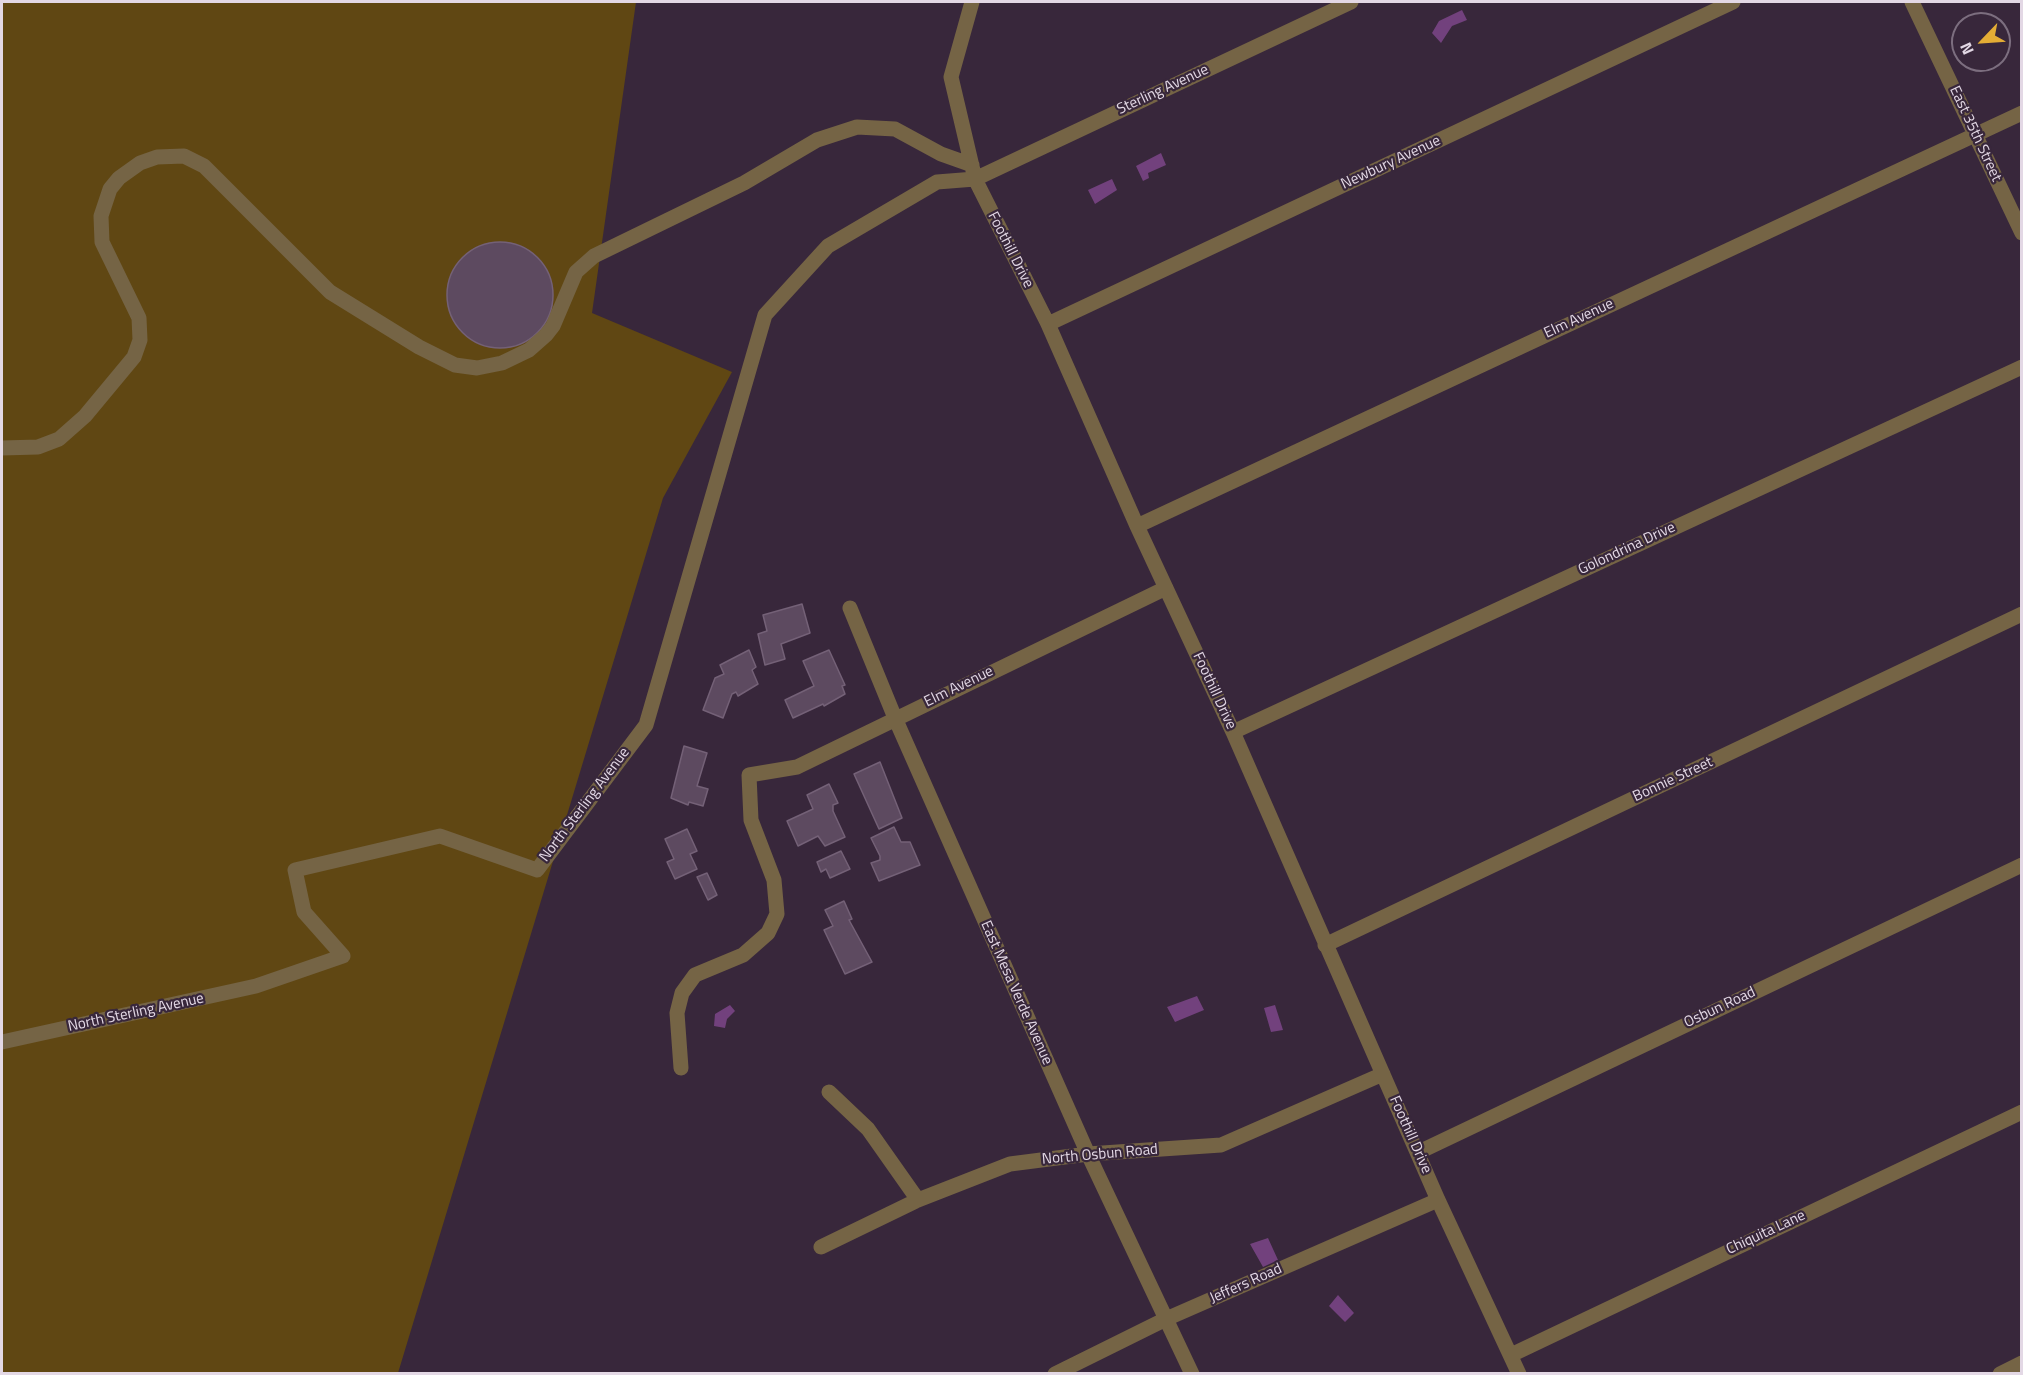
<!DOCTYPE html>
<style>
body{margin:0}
#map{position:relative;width:2023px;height:1375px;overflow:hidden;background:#38273b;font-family:"Titillium Web",sans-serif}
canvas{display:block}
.frame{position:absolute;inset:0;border:3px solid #e3d8e5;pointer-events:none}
.north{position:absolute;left:1951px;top:12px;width:60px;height:60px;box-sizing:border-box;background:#38273b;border:2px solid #7c6e7f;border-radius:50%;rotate:245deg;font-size:16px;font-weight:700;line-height:24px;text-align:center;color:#e3d8e5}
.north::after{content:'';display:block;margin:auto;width:21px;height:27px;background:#e4ad35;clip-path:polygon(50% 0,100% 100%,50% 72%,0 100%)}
</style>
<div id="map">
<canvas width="2023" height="1375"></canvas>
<div class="frame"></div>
<div class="north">N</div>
</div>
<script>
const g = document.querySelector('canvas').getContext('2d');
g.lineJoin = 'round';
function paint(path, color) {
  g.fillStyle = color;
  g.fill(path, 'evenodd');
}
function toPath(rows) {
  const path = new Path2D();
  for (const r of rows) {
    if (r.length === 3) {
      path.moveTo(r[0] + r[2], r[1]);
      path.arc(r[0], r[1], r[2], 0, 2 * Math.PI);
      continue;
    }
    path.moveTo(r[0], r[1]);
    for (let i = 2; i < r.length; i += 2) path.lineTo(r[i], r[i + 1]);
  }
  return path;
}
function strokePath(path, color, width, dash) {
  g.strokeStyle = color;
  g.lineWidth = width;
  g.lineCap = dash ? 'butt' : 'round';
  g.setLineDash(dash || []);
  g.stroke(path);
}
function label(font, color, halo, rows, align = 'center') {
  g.font = font + ' "Titillium Web",sans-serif';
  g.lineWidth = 4.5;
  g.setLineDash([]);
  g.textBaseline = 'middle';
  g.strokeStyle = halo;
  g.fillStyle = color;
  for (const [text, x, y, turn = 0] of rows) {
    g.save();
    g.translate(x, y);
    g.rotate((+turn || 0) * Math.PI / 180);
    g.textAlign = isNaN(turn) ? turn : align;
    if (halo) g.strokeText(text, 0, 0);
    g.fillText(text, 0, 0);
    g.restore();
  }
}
const green = toPath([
 [2,2,636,2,592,313,732,372,663,498,398,1373,2,1374]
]);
const water = toPath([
 [1462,10,1467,20,1452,26,1441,43,1432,33,1439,21],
 [1161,153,1166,165,1148,173,1149,178,1143,181,1136,166],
 [1112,179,1117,190,1095,204,1088,190],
 [1197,996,1204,1010,1175,1022,1167,1007],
 [730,1005,735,1011,727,1019,725,1028,714,1026,715,1014],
 [1275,1005,1283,1030,1271,1032,1264,1008],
 [1268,1238,1278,1260,1263,1267,1250,1244],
 [1338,1295,1354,1313,1345,1322,1329,1306]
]);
const building = toPath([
 [500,295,53],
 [802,604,810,633,781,644,785,659,765,665,758,634,767,631,763,615,802,604],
 [749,650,756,667,752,670,758,684,738,696,736,692,732,694,723,718,703,710,715,678,724,674,720,665,749,650],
 [829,650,845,685,842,686,845,694,824,706,823,704,793,718,785,700,814,686,803,661,829,650],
 [684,746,707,753,697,786,708,789,703,806,689,802,688,805,671,798,684,746],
 [880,762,902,818,879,829,854,774,880,762],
 [829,784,838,803,833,805,833,811,845,837,825,846,818,836,798,846,787,821,813,809,807,795,829,784],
 [894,827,901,842,910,842,920,865,879,881,871,863,880,860,880,856,871,838,894,827],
 [687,829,697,851,690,854,697,869,675,879,667,862,674,859,665,839,687,829],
 [841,851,850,869,830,878,826,869,821,872,817,862,841,851],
 [707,873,717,895,708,900,697,877,707,873],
 [844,901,852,919,849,920,872,962,845,974,824,930,833,926,825,910,844,901]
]);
const minor = toPath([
 [972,2,951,77,975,179,1048,324,1137,526,1233,732,1438,1200,1519,1374],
 [1912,2,2022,233],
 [1048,324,1733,2],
 [2,448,38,447,59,439,85,416,134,357,140,340,139,318,102,242,101,216,110,189,119,178,140,163,157,157,184,156,204,166,330,292,419,347,455,365,477,368,502,363,529,350,546,335,553,326,576,272,594,256,744,183,817,140,857,127,895,129,941,154,972,165],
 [1137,526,2022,113],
 [850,608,895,718,1088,1154,1192,1374],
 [1233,732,2022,367],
 [1325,945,2022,614],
 [2,1042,256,986,343,956,304,912,295,870,440,836,537,870,646,725,765,315,828,246,937,182,975,179,1351,2],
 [681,1068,677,1013,682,993,695,975,743,955,768,933,777,914,774,880,751,820,749,775,797,767,1166,588],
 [829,1092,868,1129,918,1200],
 [1419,1152,2022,865],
 [821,1247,918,1200,1010,1164,1088,1154,1221,1145,1383,1074],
 [1511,1355,2022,1112],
 [1055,1374,1166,1319,1438,1200],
 [2000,1374,2022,1363]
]);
const streetNames = [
 ["Sterling Avenue",1163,90,-25],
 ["East 35th Street",1975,134,65],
 ["Newbury Avenue",1391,163,-25],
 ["Foothill Drive",1010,250,63],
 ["Elm Avenue",1579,319,-25],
 ["Golondrina Drive",1627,549,-25],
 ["Elm Avenue",959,687,-26],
 ["Foothill Drive",1214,691,65],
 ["Bonnie Street",1673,780,-25],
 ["North Sterling Avenue",585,805,-53],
 ["East Mesa Verde Avenue",1016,993,66],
 ["Osbun Road",1720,1008,-25],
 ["North Sterling Avenue",136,1013,-12],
 ["Foothill Drive",1410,1135,66],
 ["North Osbun Road",1100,1155,-5],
 ["Chiquita Lane",1766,1233,-25],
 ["Jeffers Road",1246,1284,-24]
];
paint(green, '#604713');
paint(water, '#72417d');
paint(building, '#5d4a60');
strokePath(building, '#746177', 1.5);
strokePath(minor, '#756445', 15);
label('15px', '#e3d8e5', '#38273b', streetNames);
</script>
